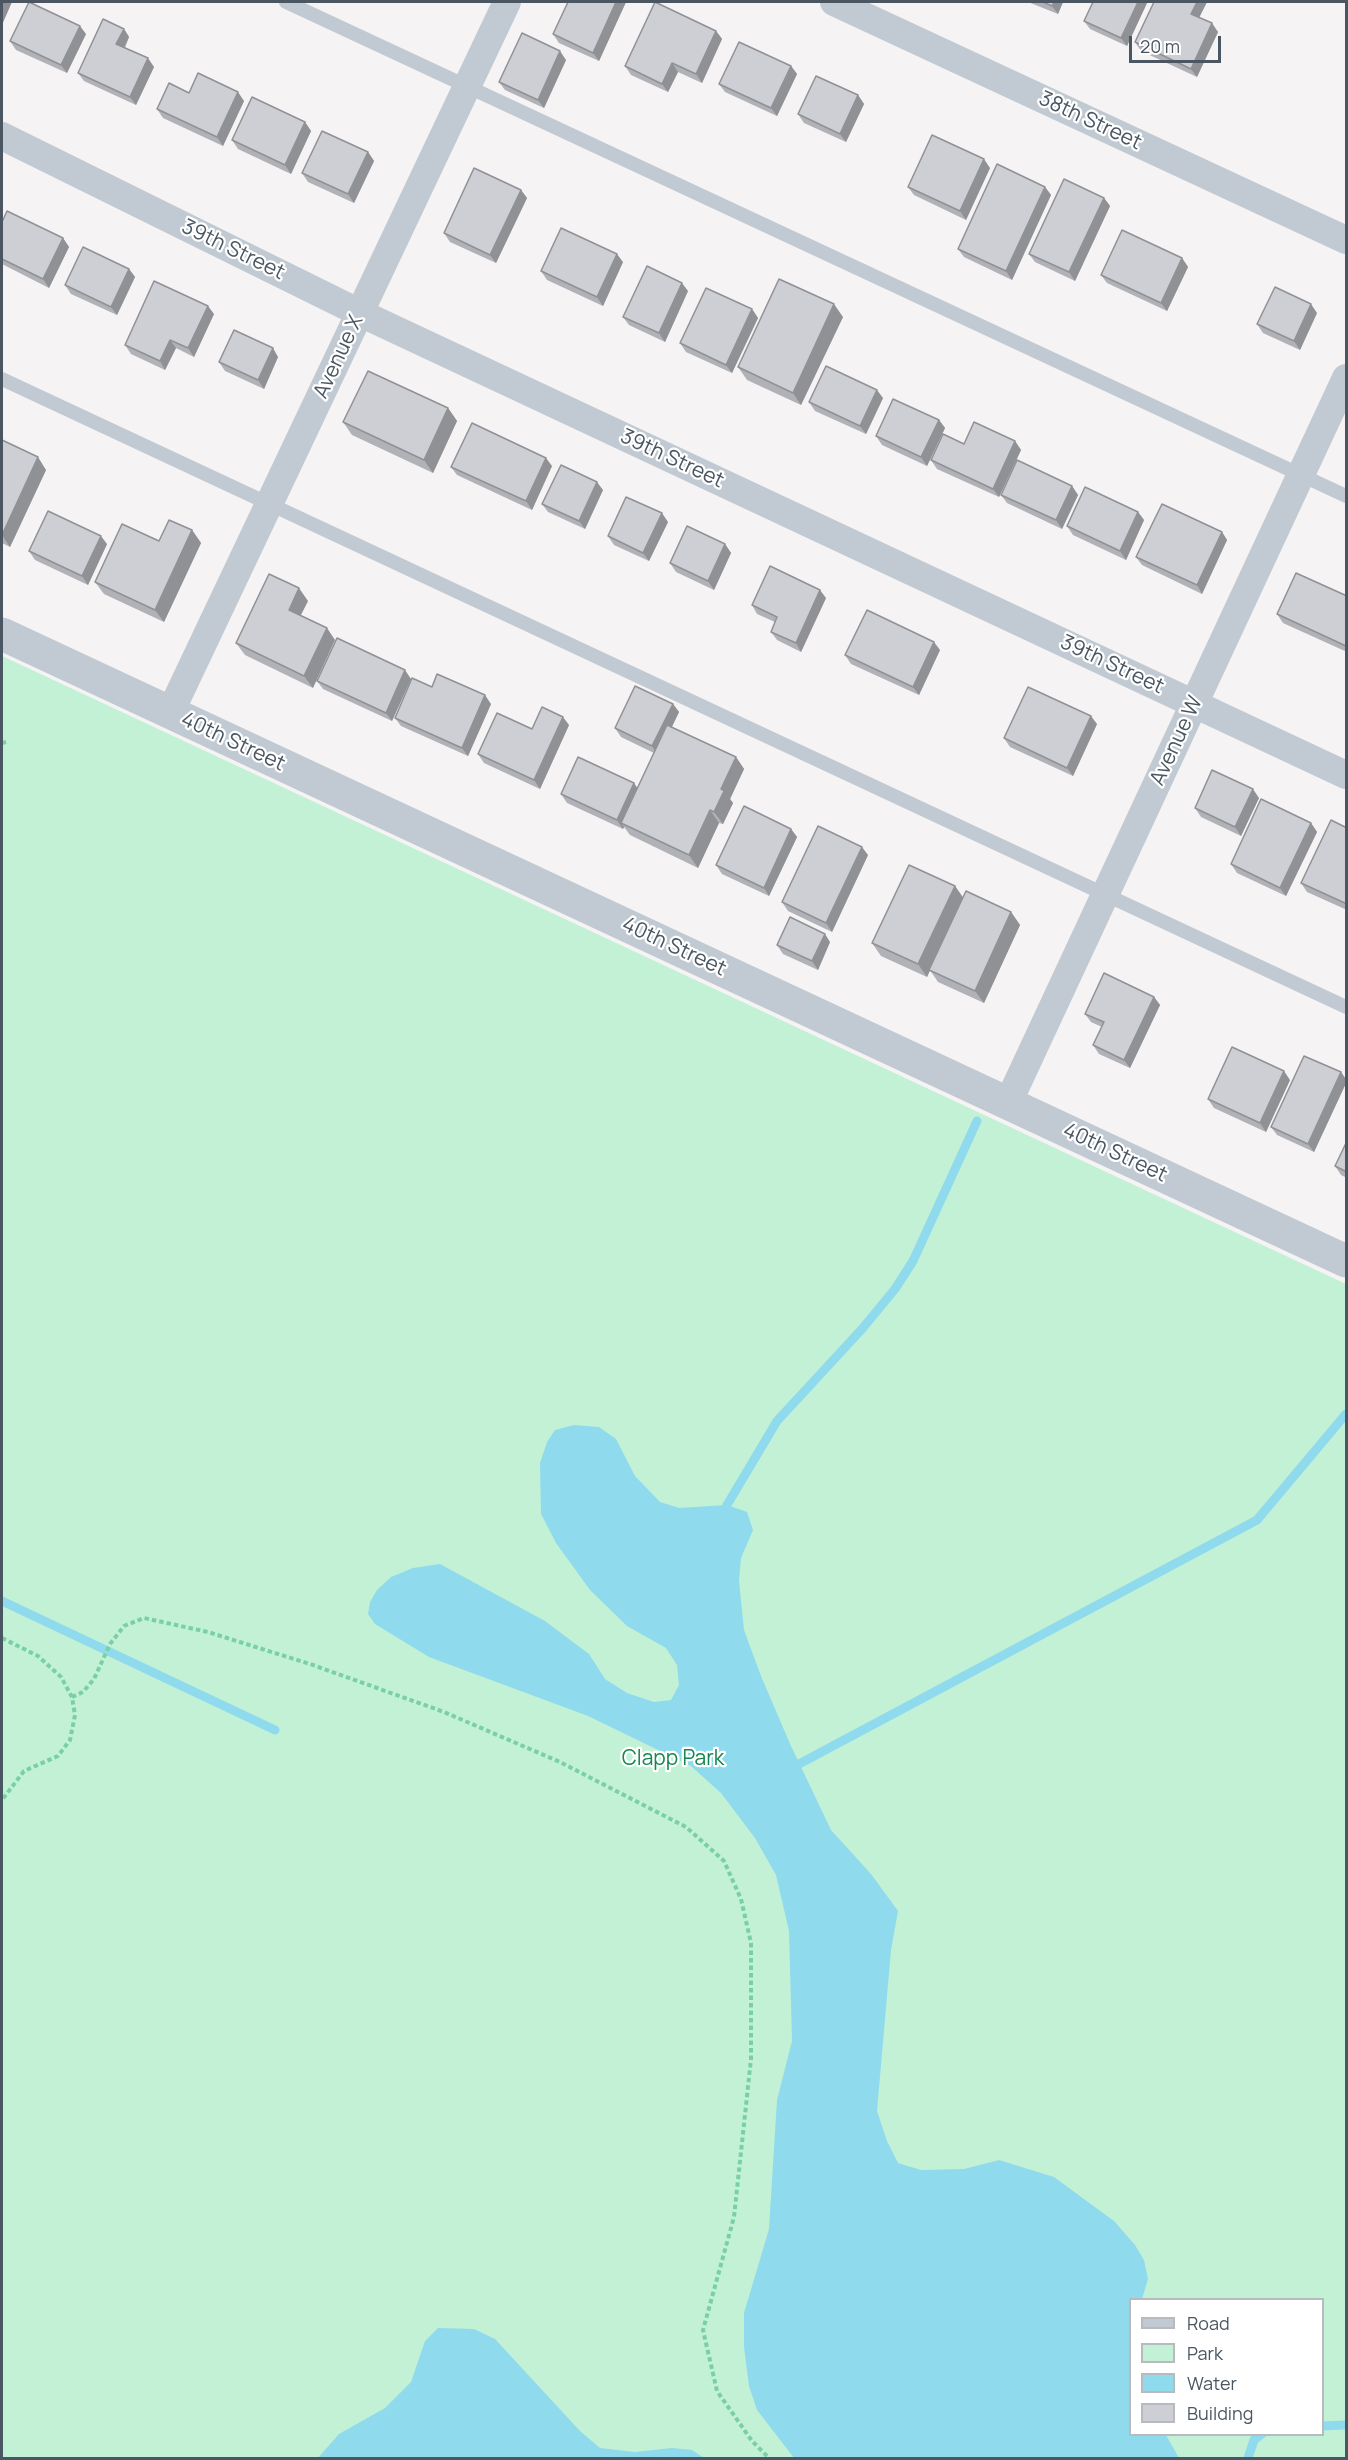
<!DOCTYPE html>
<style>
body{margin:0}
#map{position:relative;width:1348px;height:2460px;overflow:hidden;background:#f5f3f3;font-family:Manrope,sans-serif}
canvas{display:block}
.frame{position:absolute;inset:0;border:3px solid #4a5661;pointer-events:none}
.legend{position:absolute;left:1129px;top:2298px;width:195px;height:138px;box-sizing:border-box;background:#fff;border:2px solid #b7bbc0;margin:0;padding:8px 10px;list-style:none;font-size:18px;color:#4a5661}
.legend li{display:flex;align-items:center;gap:12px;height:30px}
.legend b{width:30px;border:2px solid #b7bbc0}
.scale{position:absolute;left:1129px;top:36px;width:92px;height:27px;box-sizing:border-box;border:3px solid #4a5661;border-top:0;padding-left:8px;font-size:18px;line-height:21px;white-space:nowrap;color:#4a5661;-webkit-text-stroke:4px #fff;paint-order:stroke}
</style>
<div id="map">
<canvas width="1348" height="2460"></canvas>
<div class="frame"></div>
<ul class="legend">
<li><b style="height:8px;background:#c1cad2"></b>Road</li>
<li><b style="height:16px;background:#c3f1d5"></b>Park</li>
<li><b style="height:16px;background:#90daee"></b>Water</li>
<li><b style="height:16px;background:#cdcfd5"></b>Building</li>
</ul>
<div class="scale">20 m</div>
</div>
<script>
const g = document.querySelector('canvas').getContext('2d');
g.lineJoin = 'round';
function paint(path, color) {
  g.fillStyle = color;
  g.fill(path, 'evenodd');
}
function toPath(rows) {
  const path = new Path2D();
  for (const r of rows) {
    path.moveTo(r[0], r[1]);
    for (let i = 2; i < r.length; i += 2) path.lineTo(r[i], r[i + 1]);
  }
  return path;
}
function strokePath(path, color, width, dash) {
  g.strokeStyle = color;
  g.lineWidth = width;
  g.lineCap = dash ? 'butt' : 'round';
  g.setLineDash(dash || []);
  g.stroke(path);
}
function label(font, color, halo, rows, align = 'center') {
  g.font = font + ' Manrope,sans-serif';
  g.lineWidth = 4.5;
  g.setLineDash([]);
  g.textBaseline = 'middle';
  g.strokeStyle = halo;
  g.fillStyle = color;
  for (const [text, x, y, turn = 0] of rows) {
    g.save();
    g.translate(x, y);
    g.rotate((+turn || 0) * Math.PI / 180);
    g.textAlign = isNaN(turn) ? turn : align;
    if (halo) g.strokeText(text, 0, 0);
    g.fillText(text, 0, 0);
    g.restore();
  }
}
const green = toPath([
 [2,656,1346,1284,1346,2458,2,2458],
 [1130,2300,1322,2300,1322,2434,1130,2434]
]);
const water = toPath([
 [574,1425,599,1427,616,1439,635,1476,660,1502,679,1508,727,1505,747,1512,753,1530,741,1558,739,1581,744,1630,761,1676,791,1746,831,1830,871,1874,898,1911,891,1950,877,2111,887,2141,898,2163,921,2170,964,2169,999,2160,1054,2177,1114,2221,1135,2245,1144,2260,1148,2279,1142,2299,1130,2300,1130,2434,1166,2435,1179,2458,794,2458,757,2410,749,2386,744,2347,744,2313,769,2229,777,2100,792,2041,789,1931,776,1875,755,1838,721,1793,691,1766,588,1716,429,1657,375,1624,368,1614,370,1602,377,1590,391,1577,413,1568,440,1564,545,1621,589,1654,605,1679,627,1693,654,1702,671,1700,679,1685,677,1665,666,1648,627,1626,590,1590,556,1543,541,1514,540,1463,547,1442,555,1430],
 [438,2328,474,2329,495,2339,580,2431,600,2448,635,2452,672,2448,692,2450,704,2458,318,2458,339,2434,385,2408,411,2382,425,2341]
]);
const stream = toPath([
 [727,1505,777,1421,862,1329,895,1289,913,1261,977,1121],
 [2,1601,275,1730],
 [799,1764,1257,1520,1346,1414],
 [1322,2426,1346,2425],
 [1248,2458,1254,2440,1262,2434]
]);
const path = toPath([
 [2,743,6,742],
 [2,1638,38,1656,61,1677,72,1697,75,1715,70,1740,58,1756,24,1771,2,1800],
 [72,1697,83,1692,94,1679,110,1644,124,1626,144,1618,208,1632,310,1664,444,1712,560,1762,686,1827,724,1861,741,1899,751,1943,751,2059,734,2217,703,2330,717,2391,752,2441,769,2458]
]);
const service = toPath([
 [286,2,1346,496],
 [2,379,1346,1007]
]);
const minor = toPath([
 [834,2,1346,240],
 [2,136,360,313,1346,775],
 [170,713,507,2],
 [1008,1103,1346,378]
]);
const tertiary = toPath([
 [2,634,1346,1261]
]);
const wall = toPath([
 [568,2,626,2,599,61,559,43,553,34],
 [1028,2,1063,2,1058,14],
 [1207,2,1199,17,1218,32,1197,77,1141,51,1135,42],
 [1147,3,1127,46,1090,29,1084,21],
 [124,29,129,37,125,48,154,67,136,105,84,81,78,73],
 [716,31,722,39,702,83,678,72,668,92,631,75,625,66],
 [86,34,67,73,16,50,10,41],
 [566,60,544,108,505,90,499,82],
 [791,66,797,74,777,116,725,92,719,84],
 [858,95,864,104,846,142,804,123,798,114],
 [244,101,223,146,163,118,157,109],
 [305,122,311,131,291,174,238,149,232,140],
 [368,152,374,161,354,203,308,182,302,173],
 [990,168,966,220,914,195,908,187],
 [1045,187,1051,195,1012,280,964,257,958,249],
 [521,190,527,198,496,263,450,242,444,233],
 [1104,198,1110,206,1075,281,1035,262,1029,254],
 [2,222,63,238,69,247,49,288,2,264],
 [1182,258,1188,267,1167,311,1107,283,1101,275],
 [623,262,603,306,547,280,541,271],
 [129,269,135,277,117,315,71,294,65,285],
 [688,291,665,342,629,325,623,317],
 [752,309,758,318,732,373,686,352,680,343],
 [1317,313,1300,350,1263,333,1257,324],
 [214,314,194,357,176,348,165,370,131,354,125,345],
 [843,317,801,405,747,380,738,367],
 [278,357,264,389,225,371,219,362],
 [883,398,866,434,815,411,809,402],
 [448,408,457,421,433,473,352,435,343,422],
 [939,420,945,428,927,466,882,445,876,436],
 [2,440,46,470,10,547,2,543],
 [1015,441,1021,450,999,497,937,469,931,460,964,444],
 [552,466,532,510,457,475,451,467],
 [1072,486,1078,495,1062,529,1007,503,1001,495],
 [603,490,585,529,548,512,542,504],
 [1138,512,1144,520,1126,560,1073,535,1067,526],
 [668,522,649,561,614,545,608,536],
 [192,530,201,543,164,622,104,594,95,582,159,541],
 [1222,532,1227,540,1202,594,1142,565,1136,557],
 [107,544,88,585,35,560,29,551],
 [725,544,731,553,714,590,676,572,670,563],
 [1347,596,1347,652,1283,623,1277,614],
 [826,598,801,652,777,640,771,632,775,622,757,614,752,605],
 [308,601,301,615,313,688,245,655,236,643],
 [940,650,919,695,851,664,845,655],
 [411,679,392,721,323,689,317,681],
 [432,687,491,704,468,756,401,726,395,718],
 [673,704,679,712,672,727,736,757,744,769,730,799,733,803,723,824,719,823,698,868,630,835,624,827,623,829,567,803,561,794,634,783,637,788,654,753,621,737,615,728],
 [1097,724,1073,776,1010,747,1004,738],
 [569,725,540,789,484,763,478,754,532,729],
 [1259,798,1241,836,1201,817,1195,808],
 [1311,823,1317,832,1286,896,1237,873,1231,864],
 [1347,828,1347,910,1307,892,1301,883],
 [791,829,797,837,769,896,722,874,716,865],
 [868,855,832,932,788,911,782,902],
 [955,886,963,897,1011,912,1020,925,984,1003,938,982,930,970,927,977,881,956,872,943],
 [830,942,818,970,783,954,777,945],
 [1154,997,1160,1005,1130,1068,1099,1054,1093,1045,1102,1027,1091,1022,1085,1014],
 [1341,1072,1347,1081,1314,1152,1277,1135,1271,1127],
 [1290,1080,1266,1132,1214,1108,1208,1099],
 [1347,1141,1347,1178,1341,1175,1335,1166]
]);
const shadedWall = toPath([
 [2,2,12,2,2,25],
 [616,2,626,2,599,61,593,53],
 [1054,2,1063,2,1058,14,1052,6],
 [1138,2,1146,2,1147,3,1127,46,1121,38],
 [1197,2,1207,2,1197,22,1191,14],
 [1212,23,1218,32,1197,77,1191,69],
 [80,26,86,34,67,73,61,65],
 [124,29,129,37,122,52,116,44],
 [716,31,722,39,702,83,696,74],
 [560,51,566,60,544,108,538,100],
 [148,58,154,67,136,105,130,97],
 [672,63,678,72,668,92,662,84],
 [791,66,797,74,777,116,771,108],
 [238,92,244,101,223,146,217,137],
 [858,95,864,104,846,142,840,134],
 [305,122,311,131,291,174,285,165],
 [368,152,374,161,354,203,348,194],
 [984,159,990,168,966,220,960,211],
 [1045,187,1051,195,1012,280,1006,271],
 [521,190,527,198,496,263,490,255],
 [1104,198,1110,206,1075,281,1069,272],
 [63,238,69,247,49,288,43,279],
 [617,254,623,262,603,306,597,297],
 [1182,258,1188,267,1167,311,1161,303],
 [129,269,135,277,117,315,111,307],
 [682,283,688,291,665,342,659,333],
 [834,304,843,317,801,405,793,393],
 [1311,304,1317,313,1300,350,1294,341],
 [208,306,214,314,194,357,188,348],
 [752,309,758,318,732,373,726,365],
 [170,340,176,348,165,370,160,361],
 [273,348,278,357,264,389,258,380],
 [877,390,883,398,866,434,860,426],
 [448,408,457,421,433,473,424,460],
 [939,420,945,428,927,466,921,457],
 [1015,441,1021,450,999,497,993,489],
 [38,457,46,470,10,547,2,535],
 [546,458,552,466,532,510,526,501],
 [597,482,603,490,585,529,579,521],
 [1072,486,1078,495,1062,529,1056,520],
 [1138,512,1144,520,1126,560,1120,551],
 [662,513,668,522,649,561,643,553],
 [192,530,201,543,164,622,155,610],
 [1222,532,1227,540,1202,594,1197,585],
 [101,536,107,544,88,585,82,576],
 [725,544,731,553,714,590,708,581],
 [299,588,308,601,297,622,289,610],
 [820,590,826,598,801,652,796,643],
 [327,628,335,640,313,688,304,676],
 [934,642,940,650,919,695,913,687],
 [405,670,411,679,392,721,386,713],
 [485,695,491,704,468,756,462,748],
 [673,704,679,712,658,755,652,746],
 [1091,716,1097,724,1073,776,1067,768],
 [563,717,569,725,540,789,534,780],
 [736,757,744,769,730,799,733,803,723,824,714,812,721,789],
 [634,783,640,792,621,823,624,827,623,829,617,820],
 [1253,789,1259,798,1241,836,1235,827],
 [710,810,719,823,698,868,689,855],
 [1311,823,1317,832,1286,896,1280,888],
 [791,829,797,837,769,896,764,888],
 [862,847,868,855,832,932,826,923],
 [955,886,963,898,927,977,918,964],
 [1011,912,1020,925,984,1003,975,991],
 [825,934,830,942,818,970,812,961],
 [1154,997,1160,1005,1130,1068,1124,1060],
 [1284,1071,1290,1080,1266,1132,1260,1123],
 [1341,1072,1347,1081,1314,1152,1308,1144]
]);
const building = toPath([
 [29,2,80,26,61,65,10,41,29,2],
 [568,2,616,2,593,53,553,34,568,2],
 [655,2,716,31,696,74,672,63,662,84,625,66,655,2],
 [1043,2,1054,2,1052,6,1043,2],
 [1093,2,1138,2,1121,38,1084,21,1093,2],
 [1154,2,1197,2,1191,14,1212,23,1191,69,1135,42,1154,2],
 [103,19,124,29,116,44,148,58,130,97,78,73,103,19],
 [522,33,560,51,538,100,499,82,522,33],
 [739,42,791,66,771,108,719,84,739,42],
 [198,73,238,92,217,137,157,109,169,83,189,93,198,73],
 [816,76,858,95,840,134,798,114,816,76],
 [252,97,305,122,285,165,232,140,252,97],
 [322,131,368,152,348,194,302,173,322,131],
 [932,135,984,159,960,211,908,187,932,135],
 [997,164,1045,187,1006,271,958,249,997,164],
 [474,168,521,190,490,255,444,233,474,168],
 [1064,179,1104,198,1069,272,1029,254,1064,179],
 [7,211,63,238,43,279,2,259,2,222,7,211],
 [561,228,617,254,597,297,541,271,561,228],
 [1122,230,1182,258,1161,303,1101,275,1122,230],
 [83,247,129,269,111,307,65,285,83,247],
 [647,266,682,283,659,333,623,317,647,266],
 [779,279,834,304,793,393,738,367,779,279],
 [154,281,208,306,188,348,170,340,160,361,125,345,154,281],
 [1275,287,1311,304,1294,341,1257,324,1275,287],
 [706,288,752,309,726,365,680,343,706,288],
 [234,330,273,348,258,380,219,362,234,330],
 [826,366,877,390,860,426,809,402,826,366],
 [368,371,448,408,424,460,343,422,368,371],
 [893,399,939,420,921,457,876,436,893,399],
 [974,422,1015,441,993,489,931,460,943,434,964,444,974,422],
 [472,423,546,458,526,501,451,467,472,423],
 [2,440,38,457,2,535,2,440],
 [1017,460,1072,486,1056,520,1001,495,1017,460],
 [561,465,597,482,579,521,542,504,561,465],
 [1085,487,1138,512,1120,551,1067,526,1085,487],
 [626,497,662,513,643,553,608,536,626,497],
 [1162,504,1222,532,1197,585,1136,557,1162,504],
 [48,511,101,536,82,576,29,551,48,511],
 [169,520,192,530,155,610,95,582,122,524,159,541,169,520],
 [687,526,725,544,708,581,670,563,687,526],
 [770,566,820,590,796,643,771,632,777,617,752,605,770,566],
 [1296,573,1347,596,1346,646,1277,614,1296,573],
 [269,574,299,588,289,610,327,628,304,676,236,643,269,574],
 [867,610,934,642,913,687,845,655,867,610],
 [337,638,405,670,386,713,317,681,337,638],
 [437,674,485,695,462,748,395,718,412,678,432,687,437,674],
 [635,686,673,704,652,746,615,728,635,686],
 [1028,687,1091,716,1067,768,1004,738,1028,687],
 [542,707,563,717,534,780,478,754,497,713,532,729,542,707],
 [667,725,736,757,721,789,724,791,714,812,710,810,689,855,621,823,667,725],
 [578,757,634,783,617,820,561,794,578,757],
 [1212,770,1253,789,1235,827,1195,808,1212,770],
 [1261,799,1311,823,1280,888,1231,864,1261,799],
 [744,806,791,829,764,888,716,865,744,806],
 [1331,820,1347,828,1347,904,1301,883,1331,820],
 [818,826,862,847,826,923,782,902,818,826],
 [909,865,955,886,918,964,872,943,909,865],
 [966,891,1011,912,975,991,929,970,966,891],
 [790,917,825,934,812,961,777,945,790,917],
 [1104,973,1154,997,1124,1060,1093,1045,1104,1022,1085,1014,1104,973],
 [1232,1047,1284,1071,1260,1123,1208,1099,1232,1047],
 [1304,1056,1341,1072,1308,1144,1271,1127,1304,1056],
 [1347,1141,1347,1172,1335,1166,1347,1141]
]);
const streetNames = [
 ["38th Street",1090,121,25],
 ["39th Street",233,250,26],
 ["Avenue X",339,357,-65],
 ["39th Street",672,459,25],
 ["39th Street",1112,665,25],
 ["Avenue W",1177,741,-65],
 ["40th Street",233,742,25],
 ["40th Street",674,947,25],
 ["40th Street",1115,1153,25]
];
const parkNames = [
 ["Clapp Park",673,1759]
];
paint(green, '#c3f1d5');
paint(water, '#90daee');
strokePath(stream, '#90daee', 9);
strokePath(path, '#7ad0a6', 4, [4.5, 3]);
strokePath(service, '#c1cad2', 14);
strokePath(minor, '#c1cad2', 28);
strokePath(tertiary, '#c1cad2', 33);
paint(wall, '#b0b2b7');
paint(shadedWall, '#909195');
paint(building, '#cdcfd5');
strokePath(building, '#909195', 1.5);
label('21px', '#4a5661', '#fff', streetNames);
label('21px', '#17864f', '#fff', parkNames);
</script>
